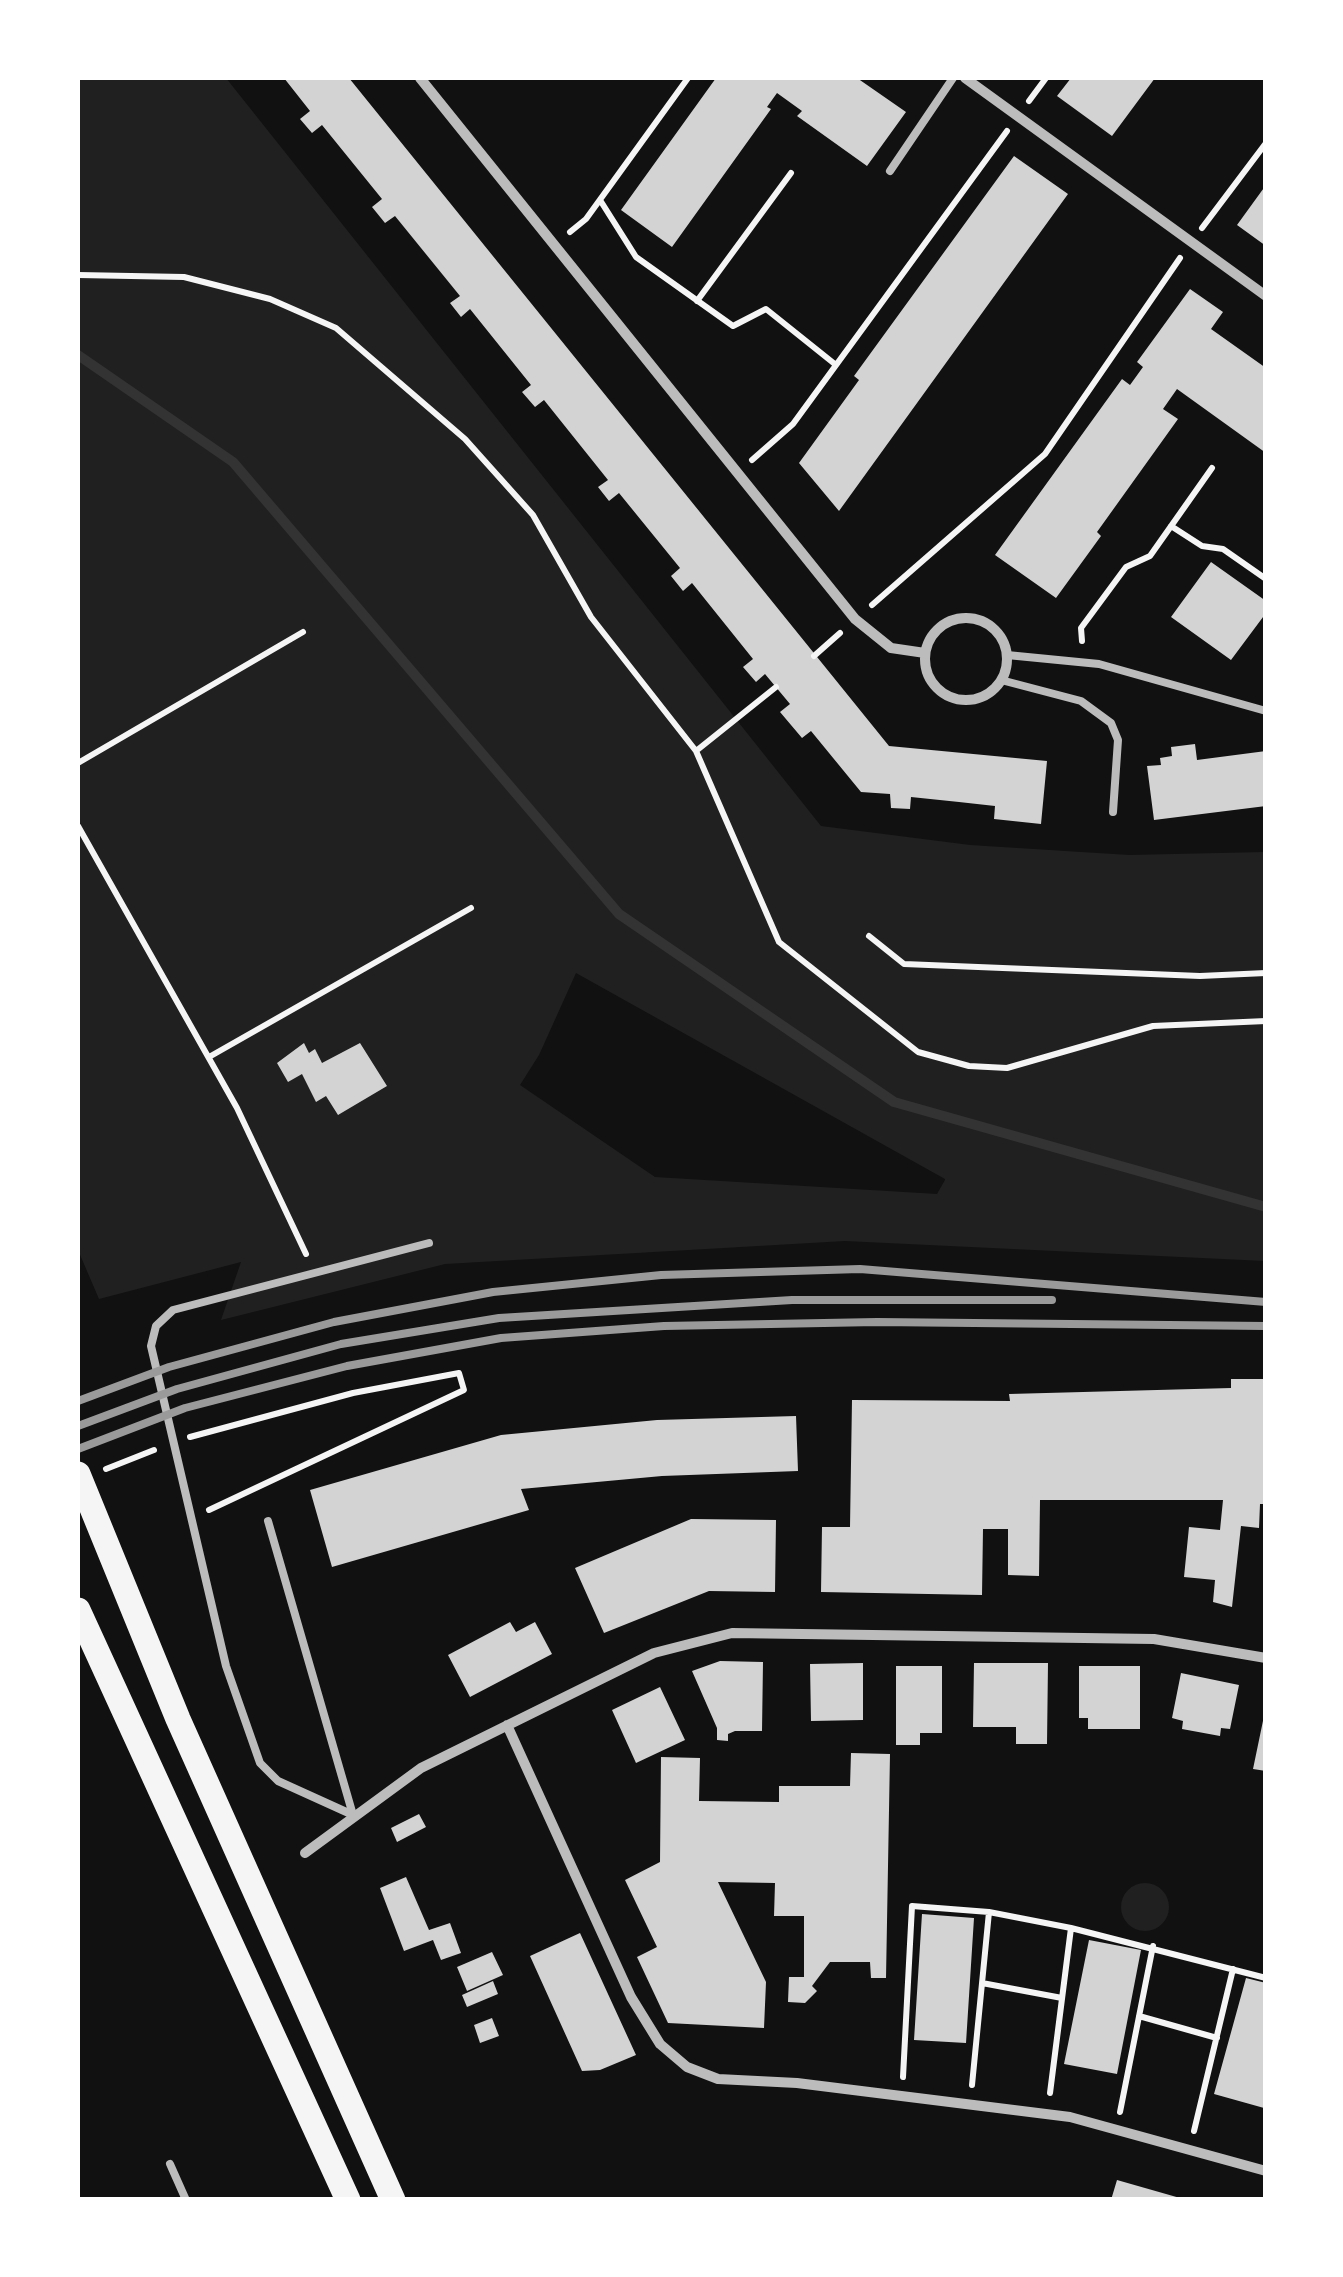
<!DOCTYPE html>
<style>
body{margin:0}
#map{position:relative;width:1343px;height:2277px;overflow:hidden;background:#111;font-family:"Fira Sans",sans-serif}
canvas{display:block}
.frame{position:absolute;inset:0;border:80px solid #fff;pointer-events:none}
</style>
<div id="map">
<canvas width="1343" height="2277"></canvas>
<div class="frame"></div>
</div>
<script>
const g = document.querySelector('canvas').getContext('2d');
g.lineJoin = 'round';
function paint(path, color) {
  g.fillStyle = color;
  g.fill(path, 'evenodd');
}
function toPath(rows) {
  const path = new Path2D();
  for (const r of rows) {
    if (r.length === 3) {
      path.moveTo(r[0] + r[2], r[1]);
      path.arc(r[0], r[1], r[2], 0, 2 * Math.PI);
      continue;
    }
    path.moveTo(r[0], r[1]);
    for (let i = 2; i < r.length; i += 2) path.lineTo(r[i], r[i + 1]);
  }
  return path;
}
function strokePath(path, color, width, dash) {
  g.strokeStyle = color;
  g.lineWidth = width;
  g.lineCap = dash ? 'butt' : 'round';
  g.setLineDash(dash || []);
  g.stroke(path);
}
const green = toPath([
 [78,78,226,78,821,826,970,845,1129,855,1265,852,1265,1261,845,1241,445,1264,221,1320,241,1262,99,1299,78,1250],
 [576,973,945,1179,945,1180,937,1194,655,1177,520,1085,539,1055],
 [1145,1907,24]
]);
const stream = toPath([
 [78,355,233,462,619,914,894,1102,1266,1207]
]);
const building = toPath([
 [284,78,349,78,889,746,1047,761,1041,824,994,819,995,806,959,802,911,797,910,809,891,808,890,794,861,792,811,731,802,738,780,712,790,704,765,674,756,682,743,667,753,659,692,583,683,591,671,576,680,568,619,493,609,501,598,487,608,480,544,400,535,407,522,392,531,385,470,309,461,317,450,303,460,296,395,216,385,223,372,207,382,199,322,125,312,133,300,119,310,111],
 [716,78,857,78,906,112,867,166,797,116,802,111,777,93,767,107,771,109,672,247,621,210],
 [1071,78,1155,78,1112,136,1057,96],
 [1014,156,1068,194,839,511,799,463,859,380,854,376],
 [1266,185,1266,246,1237,225],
 [1190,289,1223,312,1211,329,1266,368,1266,453,1177,389,1163,409,1178,419,1097,532,1101,536,1056,598,995,555,1122,379,1130,385,1143,367,1137,362],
 [1211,562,1266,601,1266,613,1231,660,1171,617],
 [1195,744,1197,760,1266,751,1266,806,1154,820,1147,766,1161,765,1160,758,1172,756,1171,747],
 [304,1043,309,1053,315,1049,322,1063,360,1043,387,1086,338,1115,326,1096,316,1102,302,1074,288,1082,277,1063],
 [1231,1379,1266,1379,1266,1504,1260,1504,1259,1528,1241,1526,1232,1607,1213,1602,1215,1580,1184,1577,1189,1527,1220,1530,1223,1500,1040,1500,1039,1576,1008,1575,1008,1529,983,1529,982,1595,821,1592,822,1527,850,1527,852,1400,1010,1401,1009,1394,1231,1388],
 [796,1416,798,1471,662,1476,521,1489,529,1510,332,1567,310,1490,501,1435,657,1420],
 [691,1519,776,1520,775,1592,709,1591,604,1633,575,1568],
 [510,1622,516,1632,535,1622,552,1654,470,1697,448,1655],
 [720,1661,763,1662,762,1731,735,1731,728,1734,728,1741,717,1740,717,1728,692,1671],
 [863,1663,863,1720,811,1721,810,1664],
 [974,1663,1048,1663,1047,1744,1016,1744,1016,1727,973,1727],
 [896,1666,942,1666,942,1733,920,1733,920,1745,896,1745],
 [1079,1666,1140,1666,1140,1729,1088,1729,1088,1718,1079,1718],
 [1181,1673,1239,1685,1230,1729,1221,1728,1220,1736,1182,1729,1183,1721,1172,1718],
 [660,1687,685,1740,636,1763,612,1710],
 [1264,1716,1266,1717,1266,1771,1253,1769],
 [851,1753,890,1754,886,1978,871,1978,870,1962,830,1962,812,1986,817,1991,805,2003,788,2002,789,1977,804,1977,804,1916,774,1916,775,1883,718,1882,766,1982,764,2028,668,2023,637,1957,657,1947,625,1880,660,1862,661,1757,700,1758,699,1801,779,1802,779,1786,850,1786],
 [419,1814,426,1827,397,1842,391,1828],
 [406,1877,429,1930,450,1923,461,1953,441,1960,433,1940,404,1951,380,1888],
 [922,1914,974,1918,966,2043,914,2040],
 [580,1933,636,2055,600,2070,582,2071,530,1956],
 [1089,1940,1141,1950,1117,2074,1064,2064],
 [492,1952,503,1975,467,1991,457,1967],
 [1246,1978,1266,1983,1264,2108,1214,2094],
 [493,1981,498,1994,467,2007,462,1995],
 [492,2018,499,2036,480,2043,474,2025],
 [1117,2180,1180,2198,1180,2200,1111,2200]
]);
const path = toPath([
 [1029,101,1046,78],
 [600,200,636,257,733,326,766,309,836,365],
 [1202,228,1266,143],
 [570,232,586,219,688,78],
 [78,275,184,277,270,299,336,328,465,439,533,515,591,617,696,751,779,942,918,1052,969,1066,1007,1068,1153,1026,1266,1021],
 [697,301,791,173],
 [752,460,793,424,1007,131],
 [1171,526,1202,546,1223,549,1266,579],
 [872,605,1045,454,1180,258],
 [1082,641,1081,628,1126,567,1150,556,1212,468],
 [814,656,840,633],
 [696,751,776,687],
 [78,763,303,632],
 [78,826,237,1108,306,1254],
 [869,936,904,964,1200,976,1266,973],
 [209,1057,471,908],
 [190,1437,353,1393,459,1373,464,1390,209,1510],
 [106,1469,154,1450],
 [982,1983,1062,1998],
 [1139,2016,1217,2038],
 [903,2077,912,1906,989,1912,1071,1928,1266,1978],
 [972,2085,989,1912],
 [1050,2093,1071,1928],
 [1120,2112,1153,1946],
 [1194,2131,1233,1969]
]);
const service = toPath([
 [890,171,953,78],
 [1007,655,1099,664,1266,711],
 [1001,680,1081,701,1111,723,1118,740,1113,812],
 [268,1521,353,1815],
 [353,1815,278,1781,260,1763,226,1666,151,1346,156,1326,173,1310,429,1243],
 [170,2164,186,2200]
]);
const minor = toPath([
 [420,78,855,619,891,648,925,653],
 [965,78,1266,296],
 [966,659,41],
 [507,1725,631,1997,660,2044,687,2067,718,2079,797,2083,1070,2117,1266,2171],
 [305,1853,421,1768,654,1653,732,1633,1154,1639,1266,1658]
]);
const primary = toPath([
 [78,1474,178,1719,393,2200],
 [78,1610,348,2200]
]);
const rail = toPath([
 [78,1401,169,1367,334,1322,493,1292,661,1275,860,1269,1266,1302],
 [78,1426,177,1389,341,1344,499,1318,792,1300,1052,1300],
 [78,1449,185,1408,347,1366,501,1338,664,1326,877,1322,1266,1326]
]);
paint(green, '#202020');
strokePath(stream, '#333', 10);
paint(building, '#d3d3d3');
strokePath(path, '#f5f5f5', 6);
strokePath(service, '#bcbcbc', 8);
strokePath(minor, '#bcbcbc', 10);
strokePath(primary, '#f5f5f5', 25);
strokePath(rail, '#9a9a9a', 8);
</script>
